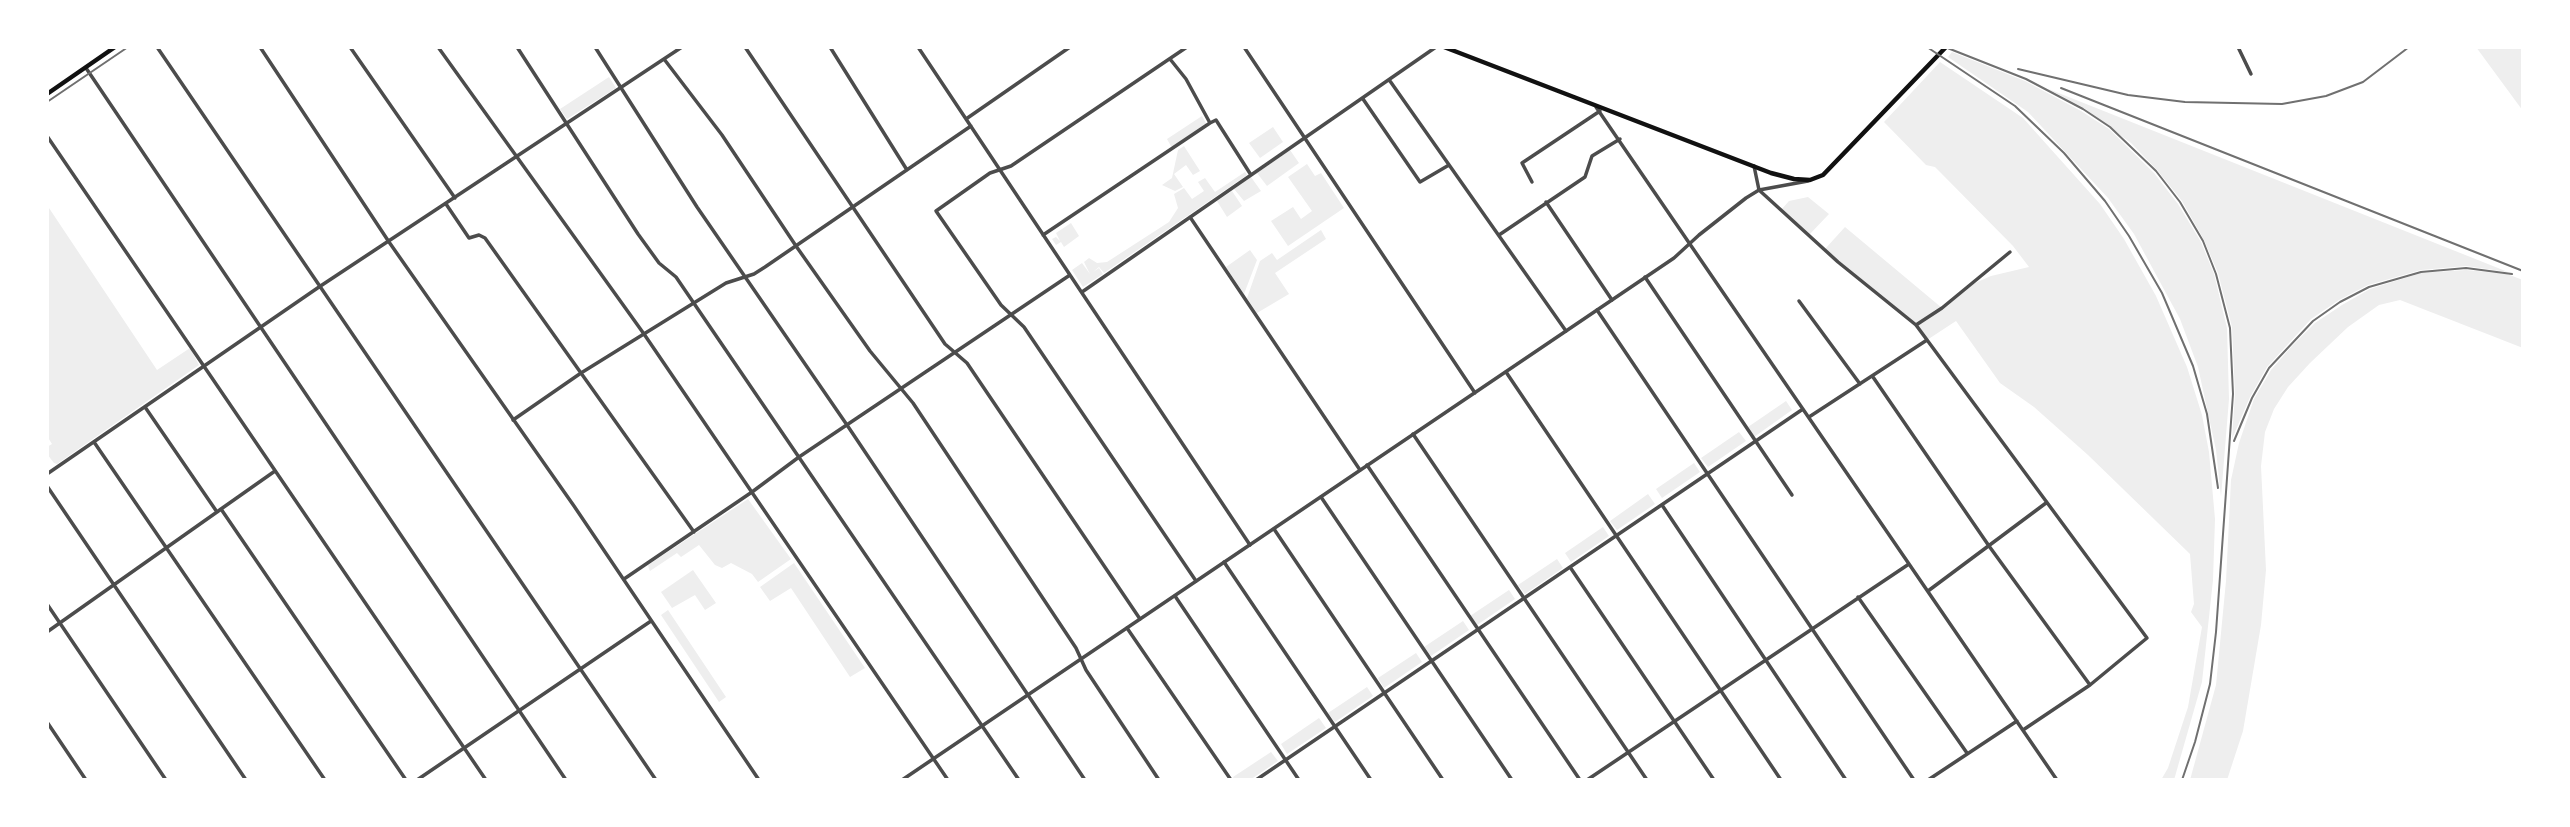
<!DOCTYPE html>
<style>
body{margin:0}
#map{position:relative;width:2570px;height:827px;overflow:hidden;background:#fff;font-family:"Nunito Sans",sans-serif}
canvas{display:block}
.frame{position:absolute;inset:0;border:49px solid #fff;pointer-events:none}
</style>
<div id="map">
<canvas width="2570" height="827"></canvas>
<div class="frame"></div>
</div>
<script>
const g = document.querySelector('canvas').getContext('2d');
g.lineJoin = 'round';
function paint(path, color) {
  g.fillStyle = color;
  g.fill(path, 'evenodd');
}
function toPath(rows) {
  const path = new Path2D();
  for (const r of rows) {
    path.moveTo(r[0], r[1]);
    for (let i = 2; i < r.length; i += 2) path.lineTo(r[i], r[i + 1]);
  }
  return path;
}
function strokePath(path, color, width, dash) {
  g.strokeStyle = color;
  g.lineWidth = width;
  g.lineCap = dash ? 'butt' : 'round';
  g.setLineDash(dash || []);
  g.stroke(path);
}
const green = toPath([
 [2476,47,2523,47,2523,111],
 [1952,52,2025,81,2081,111,2109,129,2154,173,2178,204,2201,242,2214,274,2227,328,2229,399,2221,497,2216,450,2198,367,2180,319,2134,234,2108,198,2028,112,1948,57],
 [1940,62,2023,118,2100,204,2124,239,2156,296,2187,367,2202,415,2209,452,2215,519,2213,580,2202,682,2174,780,2161,780,2168,768,2188,707,2202,627,2191,612,2194,604,2190,554,2088,455,2034,407,2000,383,1956,321,1927,340,1916,325,1825,249,1845,227,1942,308,1975,283,1991,276,2029,267,2013,246,1940,172,1935,167,1926,165,1884,122],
 [609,77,616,88,567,119,560,109],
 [2046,88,2508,272,2466,266,2421,270,2368,285,2339,300,2311,319,2267,367,2250,397,2232,439,2235,394,2232,327,2218,273,2204,240,2182,201,2157,170,2131,143,2084,108],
 [1202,116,1207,125,1172,148,1167,139],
 [1273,127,1283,142,1260,158,1249,143],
 [1184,146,1200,171,1193,175,1186,165,1174,174,1183,187,1175,191,1162,185,1172,178,1178,150],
 [1290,150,1299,163,1267,186,1257,173],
 [1307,164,1315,176,1321,173,1344,208,1288,246,1271,221,1293,207,1301,219,1312,211,1288,177],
 [1245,172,1247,175,1104,273,1099,267,1093,272,1099,268,1103,274,1083,287,1072,270,1082,263,1090,274,1084,262,1089,258,1097,263,1107,262,1169,222,1178,208,1174,194,1184,188,1192,199,1204,191,1198,182,1205,178,1215,192],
 [1251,177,1261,191,1244,201,1234,189],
 [1232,191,1242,206,1227,217,1217,201],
 [1808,197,1829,214,1809,235,1781,210,1789,201],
 [47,205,157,370,190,348,199,365,57,464,54,463,47,454,47,447,52,444,47,436],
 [1071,223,1079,236,1064,247,1061,242,1056,245,1052,239,1056,237,1060,241,1056,233],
 [1321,230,1326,239,1275,273,1289,294,1257,313,1247,298,1260,261,1272,253,1277,260],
 [1250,250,1257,260,1244,294,1226,267],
 [2466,270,2507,274,2523,280,2523,348,2400,300,2379,305,2348,327,2310,363,2288,387,2274,409,2265,432,2261,466,2266,570,2261,625,2243,731,2227,780,2190,780,2216,685,2226,581,2231,480,2239,443,2254,399,2271,370,2292,346,2315,323,2342,305,2370,289,2405,278,2421,273],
 [1786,401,1792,410,1754,437,1748,427],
 [1739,432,1746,441,1708,467,1701,458],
 [1694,463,1700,472,1662,498,1656,489],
 [1648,494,1655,504,1617,530,1610,521],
 [748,499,791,559,758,582,752,574,731,563,722,568,715,565,699,545,681,557,677,553,650,571,649,569,648,565],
 [1603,527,1609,536,1571,562,1565,553],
 [1557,559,1563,568,1525,594,1518,585],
 [794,563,865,668,850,677,791,588,770,601,760,587],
 [693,570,716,603,705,610,695,595,672,608,661,592],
 [1509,590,1515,599,1477,625,1470,616],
 [668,610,726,697,719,702,661,615],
 [1463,621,1469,630,1431,656,1424,647],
 [1416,653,1422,662,1384,688,1378,678],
 [1367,687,1373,696,1335,722,1328,713],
 [1319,718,1326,728,1287,754,1281,744],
 [1271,752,1278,761,1250,780,1235,780,1233,777]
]);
const minor = toPath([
 [157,47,656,780],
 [350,47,455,198],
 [438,47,644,334,948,780],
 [517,47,638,234,659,263,676,277,1019,780],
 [595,47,697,207,847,425,1085,780],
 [745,47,945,344,967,363,1140,619],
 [830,47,907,170],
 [918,47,1250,545],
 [1187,47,1011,166,990,173,936,211,1001,305,1024,327,1196,581],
 [2238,47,2251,74],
 [664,59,722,135,796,246,870,351,913,403,1076,648,1086,670,1159,780],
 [86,68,566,780],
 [1390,81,1566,331],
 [1363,99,1420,182,1449,165],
 [1596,107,2057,780],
 [966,119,1070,47],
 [1210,123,1216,120,1251,175],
 [47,136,486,780],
 [1754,166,1759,190,1838,262,1916,325,2147,638,2090,685,2023,730],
 [1532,182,1522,163,1600,111],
 [1546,202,1612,300],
 [446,204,469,238,479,235,485,238,694,532],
 [1190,217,1360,470],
 [1043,235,1210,123,1186,79,1170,59],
 [1499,235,1585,177,1592,156,1620,139],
 [1645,277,1792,495],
 [1082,292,1436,47],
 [1799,301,1860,384],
 [1597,310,1914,780],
 [1916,325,1942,308,2010,252],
 [1506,372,1781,780],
 [1873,377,1989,546,2090,685],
 [145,407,217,512,221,509,406,780],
 [1809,417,1927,340],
 [513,420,581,373,726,283,754,274,765,267,971,126],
 [1413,434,1647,780],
 [94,442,325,780],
 [1367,465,1580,780],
 [47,474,319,287,682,47],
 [47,486,246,780],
 [1321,497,1512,780],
 [1662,505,1846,780],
 [221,509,275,471],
 [1274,529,1443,780],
 [1224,562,1371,780],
 [1570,567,1714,780],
 [624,579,752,492,799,457,1070,275],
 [1928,591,2046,503],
 [1175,596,1299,780],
 [1858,597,1967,753],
 [47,604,166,780],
 [1127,628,1231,780],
 [47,632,217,512],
 [47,722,86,780],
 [1256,780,1803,409],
 [1587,780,1909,564],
 [1928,780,2017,721]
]);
const tertiary = toPath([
 [260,47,389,242,574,506,759,780],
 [1244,47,1475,393],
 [417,780,651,621],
 [902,780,1674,258,1699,235,1746,198,1759,190,1808,181]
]);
const secondary = toPath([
 [1444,47,1771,173,1794,179,1810,180,1823,175,1946,47],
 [47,94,115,47]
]);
const tram = toPath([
 [47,102,128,47]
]);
const rail = toPath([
 [1927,47,2015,106,2064,153,2105,201,2129,236,2162,293,2193,366,2207,414,2218,488],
 [1945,47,2026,79,2083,109,2110,127,2156,171,2180,202,2203,241,2216,274,2230,328,2233,394,2216,632,2210,684,2195,742,2182,780],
 [2018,69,2128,95,2185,102,2282,104,2326,96,2363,82,2409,47],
 [2061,88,2523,271],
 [2234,441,2252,398,2269,368,2313,321,2340,302,2369,287,2421,272,2466,268,2512,274]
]);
paint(green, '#eee');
strokePath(minor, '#4c4c4c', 3.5);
strokePath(tertiary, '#4c4c4c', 3.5);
strokePath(secondary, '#111', 4.5);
strokePath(tram, '#707070', 2);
strokePath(rail, '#707070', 2);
</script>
